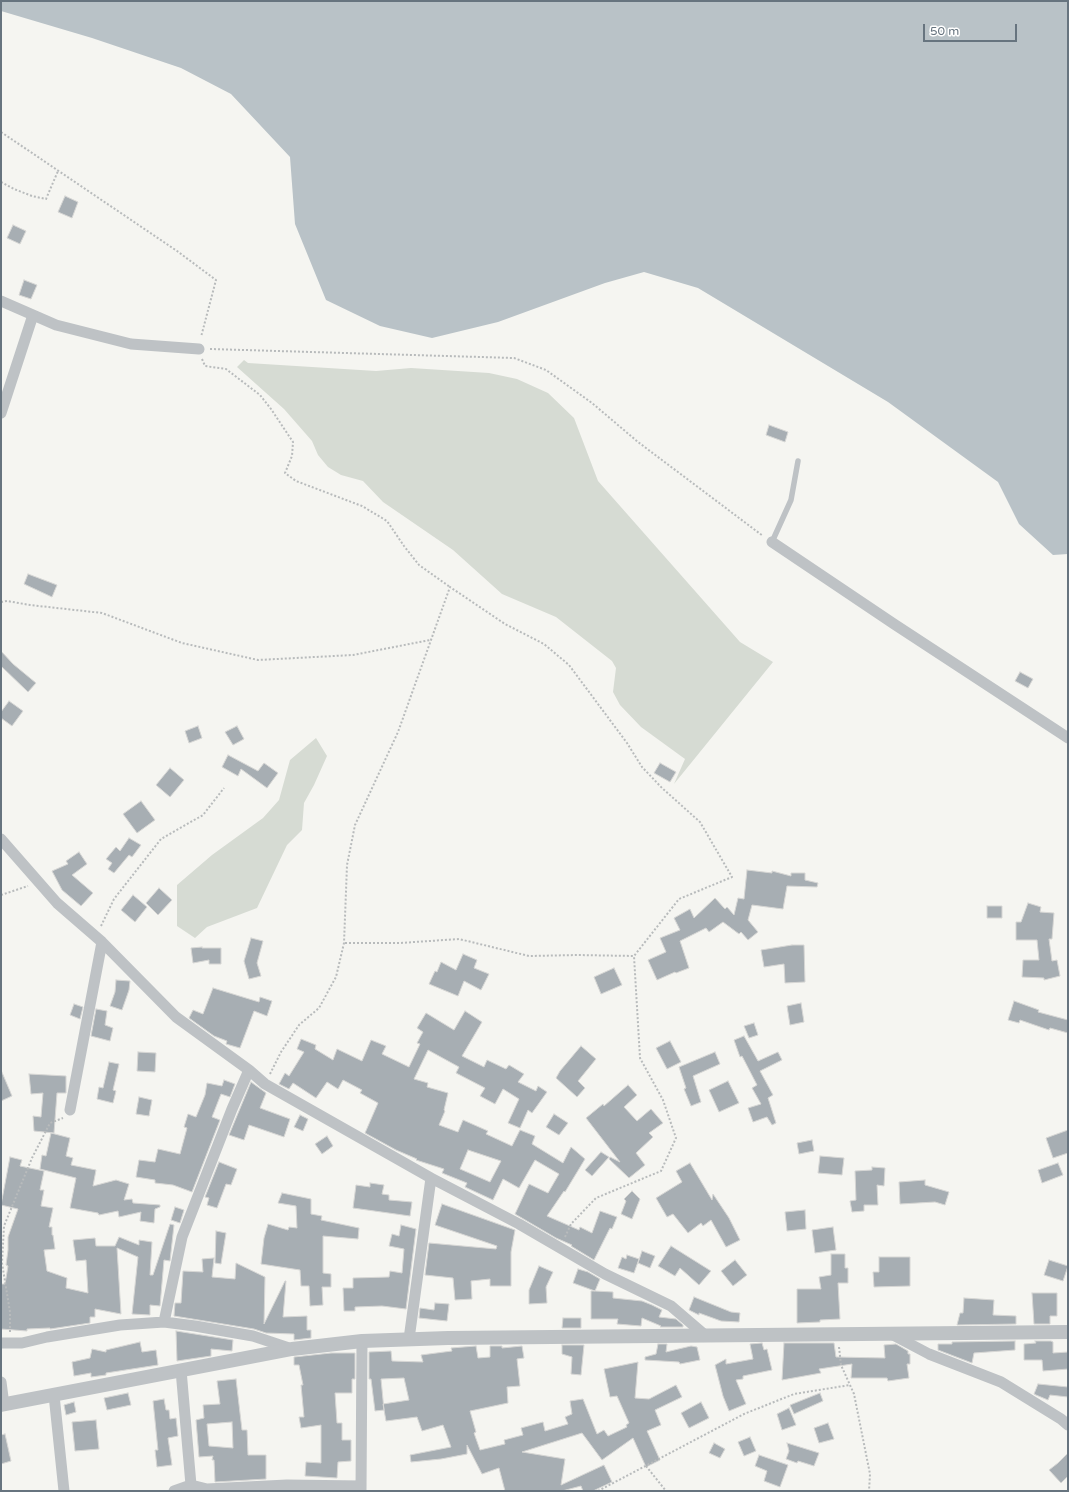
<!DOCTYPE html>
<style>
body{margin:0}
#map{position:relative;width:1069px;height:1492px;overflow:hidden;background:#f5f5f1;font-family:"Varela Round",sans-serif}
canvas{display:block}
.frame{position:absolute;inset:0;border:2px solid #67747f;pointer-events:none}
.scale{position:absolute;left:923px;top:24px;width:94px;height:18px;box-sizing:border-box;border:2px solid #67747f;border-top:0;padding-left:5px;font-size:12px;line-height:14px;white-space:nowrap;color:#67747f;-webkit-text-stroke:3px #fff;paint-order:stroke}
</style>
<div id="map">
<canvas width="1069" height="1492"></canvas>
<div class="frame"></div>
<div class="scale">50 m</div>
</div>
<script>
const g = document.querySelector('canvas').getContext('2d');
g.lineJoin = 'round';
function paint(path, color) {
  g.fillStyle = color;
  g.fill(path, 'evenodd');
}
function toPath(rows) {
  const path = new Path2D();
  for (const r of rows) {
    path.moveTo(r[0], r[1]);
    for (let i = 2; i < r.length; i += 2) path.lineTo(r[i], r[i + 1]);
  }
  return path;
}
function strokePath(path, color, width, dash) {
  g.strokeStyle = color;
  g.lineWidth = width;
  g.lineCap = dash ? 'butt' : 'round';
  g.setLineDash(dash || []);
  g.stroke(path);
}
const green = toPath([
 [244,360,248,363,376,371,411,368,489,373,517,379,548,393,574,418,598,481,740,642,773,662,674,784,685,759,641,727,620,705,613,692,616,668,612,661,556,617,502,594,453,550,383,502,363,481,341,475,328,467,318,455,312,441,284,409,237,367],
 [316,738,327,756,314,785,304,803,302,830,287,845,257,908,207,927,195,938,177,926,177,885,212,855,263,818,279,800,290,760]
]);
const water = toPath([
 [1,1,1068,1,1068,554,1053,555,1019,524,998,482,888,402,698,288,644,272,605,283,498,322,432,338,380,326,326,300,295,224,290,157,231,94,181,68,92,38,1,11]
]);
const building = toPath([
 [65,196,78,202,72,218,58,212,65,196],
 [13,225,26,231,20,244,7,238,13,225],
 [24,280,37,285,31,299,19,295,24,280],
 [769,425,788,432,785,442,766,435,769,425],
 [28,574,57,585,52,597,24,584,28,574],
 [1,651,13,664,36,683,28,692,1,666,1,651],
 [1020,672,1033,679,1028,688,1015,681,1020,672],
 [9,701,23,711,12,726,1,718,1,712,9,701],
 [198,726,202,738,189,743,185,731,198,726],
 [237,726,244,739,233,745,225,732,237,726],
 [228,755,258,771,264,763,278,773,267,788,241,769,238,776,222,767,228,755],
 [660,763,676,772,670,782,654,773,660,763],
 [170,768,184,780,170,797,156,785,170,768],
 [141,801,155,820,137,833,123,814,141,801],
 [129,838,141,845,132,857,129,855,114,873,108,869,112,863,106,859,116,847,120,851,129,838],
 [79,852,87,864,72,875,93,893,81,906,62,890,52,871,68,864,66,861,79,852],
 [747,870,772,873,772,871,791,876,791,873,805,873,805,880,818,883,817,887,787,886,783,909,752,905,748,920,758,932,748,940,741,932,739,934,723,922,709,932,706,928,680,941,689,968,676,973,675,972,657,980,648,960,666,952,660,938,680,930,674,918,690,909,694,918,715,898,725,909,727,907,734,915,738,898,744,899,747,870],
 [159,888,172,900,158,915,146,903,159,888],
 [133,895,147,907,135,922,121,910,133,895],
 [1028,903,1041,907,1040,912,1054,913,1052,939,1049,939,1052,961,1057,960,1060,976,1044,980,1044,978,1022,977,1023,960,1039,960,1037,940,1016,940,1016,922,1021,922,1028,903],
 [987,906,1002,906,1002,918,987,918,987,906],
 [251,938,263,941,257,963,261,976,249,979,244,961,251,938],
 [792,945,804,945,805,982,785,983,784,964,764,967,761,950,792,945],
 [202,947,202,948,221,948,221,964,209,964,209,960,193,963,191,948,202,947],
 [463,954,477,960,474,968,489,974,481,990,464,981,458,996,429,984,435,971,437,972,441,962,456,970,463,954],
 [614,968,622,985,601,994,594,977,614,968],
 [116,980,130,981,129,990,122,1010,110,1006,115,992,116,980],
 [213,988,259,1002,260,997,272,1001,267,1016,254,1011,240,1048,226,1044,227,1041,214,1036,189,1018,193,1010,203,1014,213,988],
 [1014,1001,1039,1010,1038,1012,1068,1020,1068,1033,1050,1028,1049,1030,1020,1020,1019,1023,1008,1020,1014,1001],
 [801,1003,804,1022,790,1025,787,1006,801,1003],
 [74,1004,83,1007,80,1019,70,1015,74,1004],
 [96,1009,107,1011,105,1025,113,1028,110,1041,91,1036,96,1009],
 [465,1011,482,1022,462,1056,484,1067,487,1060,506,1069,509,1065,524,1074,518,1082,536,1091,538,1086,547,1092,532,1113,528,1110,520,1128,508,1123,519,1099,503,1089,495,1104,480,1096,485,1088,456,1073,459,1067,428,1050,414,1079,428,1083,427,1087,448,1093,444,1110,445,1111,439,1125,458,1132,463,1120,488,1131,486,1134,512,1146,520,1130,535,1136,532,1144,563,1163,571,1147,585,1159,565,1192,564,1191,547,1216,579,1230,580,1227,592,1233,600,1211,617,1217,612,1229,610,1228,594,1260,571,1246,572,1245,556,1238,515,1214,529,1184,548,1193,559,1174,535,1160,519,1188,503,1179,493,1200,465,1187,467,1183,442,1173,444,1169,416,1160,417,1159,396,1150,365,1133,378,1103,360,1093,362,1090,343,1080,338,1089,327,1082,316,1098,293,1083,289,1089,279,1084,285,1073,289,1076,304,1052,297,1049,301,1039,316,1045,315,1049,333,1060,337,1049,362,1061,371,1040,386,1046,382,1054,409,1067,420,1044,417,1043,423,1032,417,1028,426,1013,454,1030,465,1011],
 [468,1150,501,1161,490,1182,460,1169,468,1150],
 [754,1023,758,1035,749,1038,744,1026,754,1023],
 [744,1036,758,1061,778,1052,782,1060,760,1071,773,1095,768,1098,776,1123,772,1125,767,1117,753,1122,748,1108,761,1104,752,1088,757,1085,742,1056,740,1057,734,1040,744,1036],
 [670,1041,681,1062,667,1069,656,1048,670,1041],
 [581,1046,596,1059,578,1081,585,1088,577,1097,556,1078,560,1071,581,1046],
 [138,1052,156,1053,155,1072,137,1071,138,1052],
 [715,1052,720,1064,693,1076,701,1102,691,1106,684,1089,686,1088,679,1067,715,1052],
 [109,1062,119,1064,113,1090,116,1091,113,1103,97,1099,99,1087,103,1088,109,1062],
 [1,1070,12,1096,1,1101,1,1070],
 [29,1074,66,1076,66,1093,57,1093,54,1133,34,1131,33,1116,41,1117,43,1093,31,1094,29,1074],
 [224,1080,235,1084,230,1097,221,1094,212,1117,220,1120,192,1192,173,1185,155,1183,155,1180,136,1177,139,1160,155,1162,158,1149,180,1154,187,1128,184,1127,188,1114,196,1117,205,1095,207,1083,222,1086,224,1080],
 [728,1081,739,1103,719,1112,709,1090,728,1081],
 [251,1082,266,1093,260,1108,290,1119,284,1137,249,1125,244,1140,229,1135,251,1082],
 [628,1085,637,1095,624,1107,637,1121,651,1109,663,1123,649,1133,653,1137,636,1153,645,1165,629,1178,609,1159,610,1157,620,1162,586,1118,603,1104,604,1106,628,1085],
 [139,1097,152,1100,149,1116,136,1114,139,1097],
 [554,1114,568,1123,559,1135,546,1127,554,1114],
 [300,1115,308,1119,303,1131,294,1127,300,1115],
 [1068,1130,1068,1153,1053,1158,1046,1138,1068,1130],
 [51,1133,70,1138,66,1156,73,1158,71,1165,96,1170,93,1186,116,1180,129,1184,124,1200,132,1199,133,1203,160,1205,160,1207,155,1209,154,1223,140,1221,141,1212,119,1217,118,1211,99,1215,98,1213,70,1208,76,1178,40,1169,42,1155,46,1156,51,1133],
 [327,1136,333,1146,322,1154,315,1144,327,1136],
 [812,1140,814,1151,799,1154,797,1143,812,1140],
 [601,1152,609,1157,592,1176,585,1170,601,1152],
 [820,1156,844,1158,842,1175,818,1173,820,1156],
 [10,1157,22,1160,20,1166,44,1171,40,1190,44,1190,41,1206,53,1208,49,1227,52,1227,52,1235,53,1235,55,1249,44,1250,47,1271,67,1278,66,1288,88,1293,86,1260,76,1261,73,1240,95,1238,96,1246,115,1246,119,1237,139,1245,139,1240,152,1242,150,1275,153,1275,170,1224,174,1225,170,1261,164,1260,160,1306,150,1305,150,1315,132,1314,138,1257,117,1248,121,1314,95,1309,95,1317,90,1317,90,1323,50,1329,50,1328,27,1329,27,1331,1,1329,1,1284,5,1284,8,1266,6,1265,8,1250,8,1237,18,1209,1,1205,10,1157],
 [219,1162,237,1169,231,1185,226,1184,217,1208,207,1205,209,1198,205,1197,219,1162],
 [690,1163,712,1200,713,1194,729,1218,740,1240,726,1247,711,1220,703,1226,701,1223,688,1233,673,1214,667,1217,656,1198,682,1182,676,1171,690,1163],
 [1058,1163,1063,1175,1042,1183,1038,1170,1058,1163],
 [872,1167,885,1168,884,1186,877,1185,878,1205,864,1205,864,1211,852,1212,850,1201,856,1200,855,1171,872,1170,872,1167],
 [925,1180,925,1185,949,1192,945,1205,935,1202,900,1204,899,1182,925,1180],
 [370,1183,384,1185,382,1194,389,1195,389,1200,412,1202,410,1216,353,1208,356,1185,370,1187,370,1183],
 [632,1191,640,1199,632,1219,621,1214,626,1201,624,1199,632,1191],
 [282,1193,311,1199,311,1214,322,1216,321,1220,359,1228,358,1239,323,1236,323,1273,331,1274,331,1287,322,1287,323,1305,310,1306,309,1286,301,1286,300,1270,261,1264,264,1238,268,1224,288,1230,289,1227,297,1228,296,1206,278,1203,282,1193],
 [442,1204,515,1230,511,1252,511,1286,490,1286,490,1279,471,1281,472,1299,455,1300,453,1278,425,1275,429,1243,496,1249,497,1246,435,1225,442,1204],
 [175,1207,184,1210,180,1223,171,1220,175,1207],
 [805,1210,806,1229,787,1231,785,1212,805,1210],
 [401,1225,416,1229,406,1309,382,1306,355,1307,355,1311,344,1311,343,1288,353,1288,353,1278,389,1277,390,1271,402,1273,404,1249,389,1246,392,1234,399,1236,401,1225],
 [833,1227,836,1250,815,1253,812,1230,833,1227],
 [216,1231,226,1233,221,1264,215,1263,216,1231],
 [671,1246,711,1271,699,1285,680,1268,675,1276,658,1266,671,1246],
 [642,1251,655,1256,650,1268,638,1263,642,1251],
 [831,1254,845,1254,845,1268,848,1268,848,1283,838,1283,840,1319,820,1320,820,1322,797,1323,797,1289,821,1289,819,1277,831,1275,831,1254],
 [627,1255,639,1259,634,1273,618,1268,622,1257,626,1259,627,1255],
 [879,1257,910,1257,910,1286,874,1287,873,1272,879,1272,879,1257],
 [214,1258,212,1277,235,1279,236,1263,265,1277,264,1324,285,1281,286,1281,283,1317,307,1316,307,1330,311,1330,311,1338,294,1340,294,1334,266,1333,254,1329,174,1316,175,1303,181,1303,183,1271,203,1272,202,1259,214,1258],
 [735,1260,747,1275,733,1286,721,1271,735,1260],
 [1049,1260,1068,1266,1063,1281,1044,1275,1049,1260],
 [539,1266,553,1272,546,1287,547,1303,529,1304,529,1290,539,1266],
 [578,1269,588,1272,600,1279,595,1291,613,1292,613,1298,642,1301,652,1305,662,1310,659,1317,676,1319,683,1325,683,1327,660,1327,661,1326,642,1318,641,1326,617,1324,618,1319,591,1319,591,1291,595,1291,573,1283,578,1269],
 [1032,1293,1057,1293,1057,1316,1050,1316,1050,1324,1034,1324,1032,1293],
 [694,1297,731,1312,740,1313,739,1322,721,1321,699,1313,699,1315,689,1310,694,1297],
 [964,1298,994,1300,993,1315,1016,1316,1016,1324,957,1325,960,1313,963,1313,964,1298],
 [435,1303,449,1304,447,1321,419,1318,420,1308,434,1310,435,1303],
 [563,1318,581,1318,581,1328,562,1328,563,1318],
 [176,1331,233,1340,232,1351,211,1349,211,1356,177,1361,176,1331],
 [1015,1341,1015,1350,974,1353,972,1363,938,1350,938,1344,952,1344,952,1342,1015,1341],
 [1035,1341,1051,1341,1053,1342,1053,1353,1068,1352,1068,1369,1043,1371,1042,1360,1024,1360,1024,1344,1036,1343,1035,1341],
 [140,1342,142,1352,156,1350,158,1365,106,1373,106,1375,91,1377,91,1373,74,1376,72,1362,90,1358,92,1349,106,1352,106,1350,140,1342],
 [762,1343,764,1350,767,1349,772,1370,743,1376,743,1379,736,1380,746,1404,729,1411,723,1396,715,1365,726,1359,726,1364,753,1359,750,1344,762,1343],
 [784,1343,834,1343,836,1357,885,1358,884,1345,896,1344,908,1351,908,1354,910,1354,910,1364,907,1364,909,1378,888,1381,887,1378,851,1378,852,1364,819,1369,821,1373,782,1380,784,1343],
 [658,1344,667,1344,666,1352,691,1346,697,1347,700,1360,680,1364,679,1362,645,1360,645,1357,656,1354,658,1344],
 [562,1345,584,1345,581,1375,571,1374,572,1357,562,1354,562,1345],
 [476,1346,478,1358,490,1357,490,1346,502,1346,502,1348,522,1346,524,1358,517,1359,520,1386,507,1387,508,1403,470,1411,476,1432,474,1433,480,1450,505,1444,504,1440,523,1435,521,1428,543,1422,545,1431,568,1424,565,1417,572,1414,570,1401,583,1399,597,1434,604,1430,608,1436,627,1427,626,1425,629,1423,617,1396,610,1397,604,1369,638,1362,635,1398,649,1399,676,1385,682,1397,655,1410,661,1425,647,1431,660,1460,646,1467,633,1438,602,1460,582,1433,522,1452,565,1459,561,1485,604,1465,612,1482,593,1491,583,1491,581,1486,562,1491,505,1491,499,1468,482,1474,467,1445,467,1454,441,1459,411,1462,410,1455,451,1447,443,1425,422,1431,417,1417,386,1421,383,1404,409,1400,404,1378,381,1379,384,1410,375,1411,371,1379,369,1379,369,1352,391,1351,392,1361,423,1362,421,1355,452,1351,451,1348,476,1346],
 [331,1353,355,1353,355,1379,352,1379,352,1393,335,1393,337,1423,342,1423,342,1440,351,1440,351,1461,338,1462,337,1478,305,1476,306,1462,321,1463,321,1425,301,1428,299,1417,304,1417,301,1385,303,1385,299,1365,294,1365,294,1357,331,1353],
 [236,1379,242,1430,247,1430,248,1455,266,1455,266,1479,215,1482,214,1460,212,1460,213,1456,199,1457,196,1420,204,1418,203,1405,220,1404,217,1381,236,1379],
 [232,1422,233,1448,209,1446,207,1424,232,1422],
 [1038,1384,1068,1387,1068,1397,1050,1395,1048,1400,1036,1395,1034,1394,1038,1384],
 [128,1393,131,1405,107,1410,104,1398,128,1393],
 [820,1393,823,1401,794,1414,790,1405,820,1393],
 [164,1399,166,1410,169,1410,170,1419,176,1418,178,1436,168,1438,172,1465,157,1467,155,1450,158,1450,153,1401,164,1399],
 [74,1402,76,1412,66,1415,64,1405,74,1402],
 [701,1402,709,1418,689,1428,681,1413,701,1402],
 [789,1408,796,1425,782,1430,777,1414,789,1408],
 [96,1420,99,1449,75,1451,72,1422,96,1420],
 [828,1423,834,1439,819,1443,814,1428,828,1423],
 [5,1434,11,1461,1,1464,1,1435,5,1434],
 [750,1437,756,1451,744,1456,738,1442,750,1437],
 [714,1443,725,1449,720,1458,709,1453,714,1443],
 [787,1443,819,1453,814,1466,798,1461,797,1463,786,1459,789,1451,787,1443],
 [1068,1453,1068,1476,1061,1483,1049,1470,1058,1463,1068,1453],
 [759,1455,788,1465,780,1487,764,1481,767,1471,755,1466,759,1455]
]);
const path = toPath([
 [1,132,177,251,216,280,201,337],
 [1,182,14,189,32,196,46,199,58,171],
 [210,349,514,358,546,370,592,403,638,442,763,536],
 [202,359,205,366,226,369,260,395,271,409,293,442,292,456,285,473,296,481,362,506,387,521,404,546,419,565,450,587],
 [1,602,7,601,30,605,102,613,182,643,258,660,353,655,430,640],
 [1,895,28,886],
 [101,926,114,899,161,839,203,815,224,788],
 [270,1074,281,1052,299,1025,319,1008,336,977,344,943,347,865,355,825,398,732,450,587,505,624,544,644,569,665,627,743,642,767,662,788,700,822,732,877,679,899,634,956,577,955,529,956,459,939,400,943,344,943],
 [565,1237,571,1224,596,1198,661,1171,676,1138,663,1100,640,1058,634,956],
 [10,1332,10,1312,2,1263,4,1226,32,1158,50,1123,63,1118],
 [839,1347,841,1365,854,1394,870,1474,869,1491],
 [646,1466,666,1491],
 [598,1491,744,1414,794,1394,850,1385]
]);
const service = toPath([
 [772,542,791,500,798,461]
]);
const minor = toPath([
 [1,301,56,325,131,344,199,349],
 [1,413,33,315],
 [772,542,894,624,1068,738],
 [1,839,57,903,102,942,176,1017,249,1070,265,1084,431,1178],
 [70,1110,102,942],
 [164,1322,182,1237,232,1109,249,1070],
 [893,1335,929,1354,1001,1382,1061,1419,1068,1425],
 [409,1339,431,1178,519,1224,605,1274,671,1306,706,1336],
 [1,1343,22,1343,47,1337,120,1325,164,1322,195,1326,253,1336,292,1349],
 [181,1370,191,1485,207,1489,287,1485,361,1486],
 [1,1382,4,1405],
 [54,1395,64,1491],
 [174,1491,191,1485],
 [361,1491,362,1341]
]);
const tertiary = toPath([
 [1,1405,292,1349,362,1341,448,1338,1068,1332]
]);
paint(green, '#d6dbd3');
paint(water, '#b9c2c7');
paint(building, '#a7aeb3');
strokePath(building, '#d6d6d4', 1);
strokePath(path, '#b8bbbc', 2, [2, 2]);
strokePath(service, '#bec2c5', 5.5);
strokePath(minor, '#bec2c5', 11);
strokePath(tertiary, '#bec2c5', 14);
</script>
